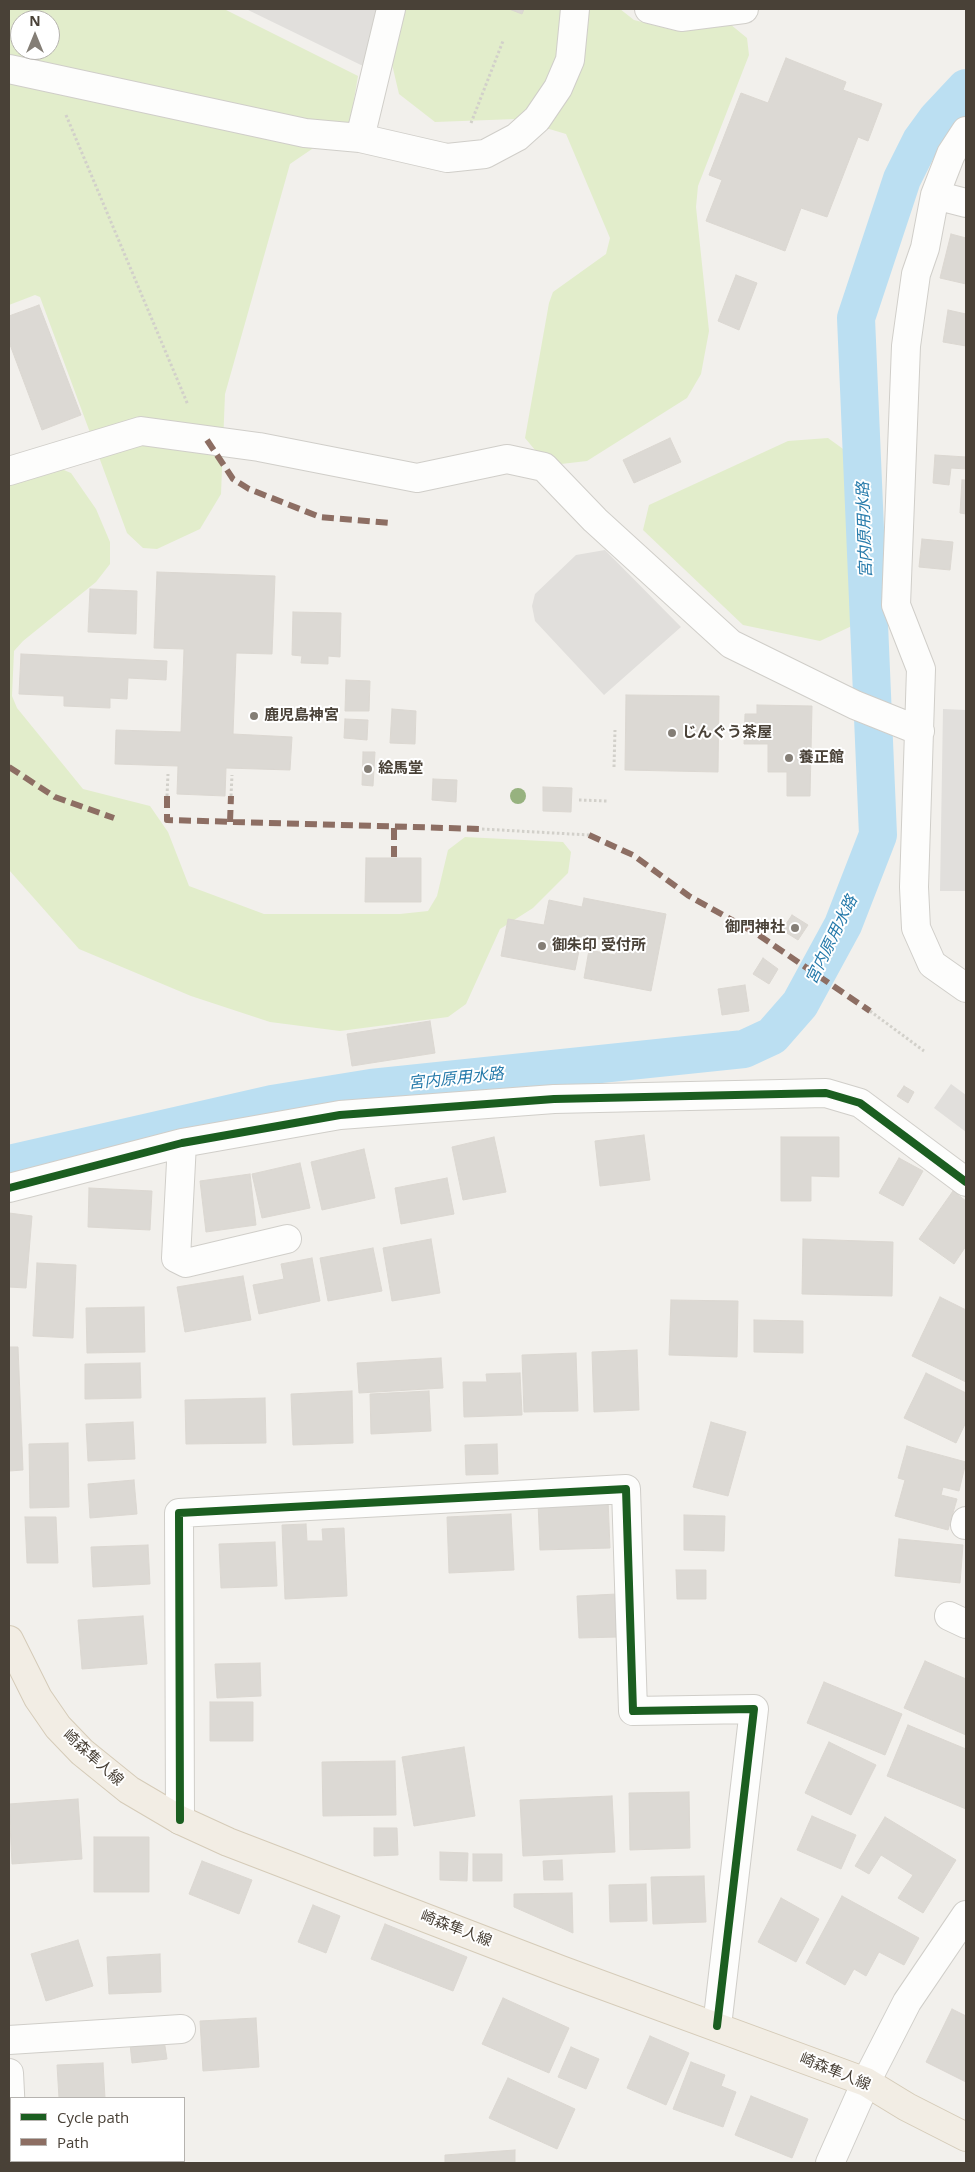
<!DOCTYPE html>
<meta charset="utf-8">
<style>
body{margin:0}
#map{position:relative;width:975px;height:2172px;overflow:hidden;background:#f2f0ec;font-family:"Open Sans",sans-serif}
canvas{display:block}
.frame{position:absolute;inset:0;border:10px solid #494137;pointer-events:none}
.legend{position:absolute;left:10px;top:2097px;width:175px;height:65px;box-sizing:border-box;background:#fff;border:1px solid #b6b3af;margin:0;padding:6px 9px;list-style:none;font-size:15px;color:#494137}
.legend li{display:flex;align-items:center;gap:10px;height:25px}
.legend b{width:25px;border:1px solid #b6b3af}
.north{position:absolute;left:10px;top:10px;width:50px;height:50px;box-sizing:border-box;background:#fff;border:1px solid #b6b3af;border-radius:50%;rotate:0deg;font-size:14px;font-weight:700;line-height:20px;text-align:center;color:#494137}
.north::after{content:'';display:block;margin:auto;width:18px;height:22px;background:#847e76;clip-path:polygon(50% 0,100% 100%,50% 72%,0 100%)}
</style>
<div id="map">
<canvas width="975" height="2172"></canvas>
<div class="frame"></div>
<ul class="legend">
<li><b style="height:6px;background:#1b5e20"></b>Cycle path</li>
<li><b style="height:6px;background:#8d6e63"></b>Path</li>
</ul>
<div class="north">N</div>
</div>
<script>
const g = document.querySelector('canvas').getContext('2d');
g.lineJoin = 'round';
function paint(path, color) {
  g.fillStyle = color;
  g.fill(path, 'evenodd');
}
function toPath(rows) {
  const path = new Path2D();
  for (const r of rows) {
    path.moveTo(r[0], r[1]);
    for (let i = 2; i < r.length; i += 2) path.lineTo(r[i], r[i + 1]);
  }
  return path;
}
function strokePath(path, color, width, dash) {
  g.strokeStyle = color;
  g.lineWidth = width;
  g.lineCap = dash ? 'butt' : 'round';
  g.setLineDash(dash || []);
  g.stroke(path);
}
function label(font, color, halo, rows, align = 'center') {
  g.font = font + ' "Open Sans","Noto Sans JP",sans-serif';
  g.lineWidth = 4;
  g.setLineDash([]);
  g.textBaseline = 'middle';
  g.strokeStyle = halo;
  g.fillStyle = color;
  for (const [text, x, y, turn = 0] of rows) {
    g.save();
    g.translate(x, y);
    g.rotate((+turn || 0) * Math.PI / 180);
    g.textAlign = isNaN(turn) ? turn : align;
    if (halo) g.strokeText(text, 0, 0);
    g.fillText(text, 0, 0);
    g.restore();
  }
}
const green = toPath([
 [9,9,224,9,358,76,350,123,290,164,225,394,221,494,200,529,157,549,143,548,127,533,40,297,35,295,9,305],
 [20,20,50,20,50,50,20,50],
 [404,9,620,9,634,20,673,30,730,24,747,38,749,55,698,186,696,207,709,331,701,374,687,398,587,461,561,464,535,450,525,438,549,303,553,292,606,254,610,238,566,134,516,119,435,122,399,94,391,60],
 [828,438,850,454,856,624,820,641,743,625,643,530,649,505,788,441],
 [40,460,71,473,96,509,110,542,110,564,96,582,23,641,14,651,12,696,17,708,83,789,150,806,168,832,189,886,264,914,400,914,428,911,437,896,448,850,465,837,563,842,571,852,568,873,533,908,500,929,466,1004,448,1017,340,1031,270,1022,191,996,79,949,9,870,9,461]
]);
const parking = toPath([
 [246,9,376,9,363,66],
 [605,550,681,627,604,695,535,621,532,606,535,594,576,555],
 [943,709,966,710,966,891,940,891],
 [951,1084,966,1095,966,1132,934,1108]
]);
const canal = toPath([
 [9,1164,272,1104,371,1088,744,1049,772,1036,800,1004,843,925,878,835,856,318,902,179,921,141,937,119,966,88]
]);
const building = toPath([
 [509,9,524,9,522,14,509,9],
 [786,58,846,82,843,90,882,104,868,141,858,137,827,217,801,208,785,251,706,221,722,180,709,175,741,93,768,103,786,58],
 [951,234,966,238,966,284,940,278,951,234],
 [736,275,757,283,739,330,718,321,736,275],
 [39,305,81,415,42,430,9,342,9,316,39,305],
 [948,310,966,314,966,346,943,342,948,310],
 [670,438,681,462,634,483,623,460,670,438],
 [935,455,966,457,966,469,951,468,949,485,933,483,935,455],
 [962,480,966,480,966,514,960,513,962,480],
 [922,539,953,542,950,570,919,567,922,539],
 [157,572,275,576,272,654,236,653,233,734,292,737,290,770,226,768,225,796,177,794,178,766,115,764,116,730,181,732,184,649,154,648,157,572],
 [90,589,137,591,136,634,88,632,90,589],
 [293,612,341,613,340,657,328,656,328,664,301,663,302,656,292,655,293,612],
 [21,654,167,661,166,680,128,678,127,699,110,698,110,708,64,706,64,696,19,694,21,654],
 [346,680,370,681,369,711,345,711,346,680],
 [626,695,719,696,718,772,625,770,626,695],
 [757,705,812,706,810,796,787,796,787,772,768,772,768,744,744,744,745,714,757,714,757,705],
 [392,709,416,711,415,744,390,743,392,709],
 [345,719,368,720,367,740,344,738,345,719],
 [363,752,375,752,373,786,362,785,363,752],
 [433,779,457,780,456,802,432,800,433,779],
 [543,787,572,788,571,812,543,811,543,787],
 [366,858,421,858,421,902,365,902,366,858],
 [584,898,666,914,651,991,584,978,589,950,615,955,617,942,582,936,575,970,501,956,508,919,544,925,549,900,582,907,584,898],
 [792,915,808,925,798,940,782,930,792,915],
 [763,958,778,969,769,984,753,974,763,958],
 [745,985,749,1011,722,1015,718,989,745,985],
 [430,1021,435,1053,352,1066,347,1034,430,1021],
 [904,1086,914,1092,908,1103,897,1096,904,1086],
 [644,1135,650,1180,600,1186,595,1141,644,1135],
 [494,1137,506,1192,463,1200,452,1147,494,1137],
 [781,1137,839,1137,839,1177,811,1176,811,1201,781,1201,781,1137],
 [364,1149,375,1198,322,1210,311,1162,364,1149],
 [899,1158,923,1171,903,1206,879,1193,899,1158],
 [300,1163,310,1208,262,1218,252,1174,300,1163],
 [250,1174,256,1225,206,1232,200,1181,250,1174],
 [447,1178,454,1214,401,1224,395,1188,447,1178],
 [89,1188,152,1191,150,1230,88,1227,89,1188],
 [953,1191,966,1201,966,1246,954,1264,919,1239,953,1191],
 [9,1213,32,1216,26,1288,9,1287,9,1213],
 [431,1239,440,1293,392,1301,383,1248,431,1239],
 [803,1239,893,1242,892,1296,802,1294,803,1239],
 [373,1248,382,1291,328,1301,320,1258,373,1248],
 [312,1258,320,1301,259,1314,253,1285,284,1279,281,1264,312,1258],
 [37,1263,76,1265,73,1338,33,1336,37,1263],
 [243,1276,251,1320,185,1332,177,1287,243,1276],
 [940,1297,966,1310,966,1382,912,1356,940,1297],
 [671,1300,738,1301,737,1357,669,1355,671,1300],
 [144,1307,145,1352,87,1353,86,1308,144,1307],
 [754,1320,803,1321,803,1353,754,1352,754,1320],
 [9,1347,18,1347,23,1470,9,1471,9,1347],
 [637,1350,639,1410,594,1412,592,1352,637,1350],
 [576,1353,578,1411,524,1412,522,1355,576,1353],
 [441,1358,443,1388,359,1393,357,1363,441,1358],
 [140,1363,141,1398,85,1399,85,1364,140,1363],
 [520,1373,522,1415,464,1417,463,1382,487,1382,486,1374,520,1373],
 [926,1373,966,1393,966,1422,956,1443,904,1418,926,1373],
 [352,1391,353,1443,293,1445,291,1394,352,1391],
 [429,1391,431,1431,371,1434,370,1394,429,1391],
 [265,1398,266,1443,186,1444,185,1400,265,1398],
 [133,1422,135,1459,88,1461,86,1424,133,1422],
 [711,1422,746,1432,728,1496,693,1487,711,1422],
 [68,1443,69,1507,30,1508,29,1444,68,1443],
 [497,1444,498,1474,466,1475,465,1445,497,1444],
 [907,1446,966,1462,959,1491,943,1487,941,1495,957,1499,948,1530,895,1516,905,1480,898,1478,907,1446],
 [134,1480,137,1514,90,1518,88,1484,134,1480],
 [608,1499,610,1548,540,1550,538,1502,608,1499],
 [511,1514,514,1570,449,1573,447,1517,511,1514],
 [684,1515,725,1516,724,1551,684,1550,684,1515],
 [25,1517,56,1517,58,1563,27,1563,25,1517],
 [306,1524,307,1541,323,1541,322,1529,344,1528,347,1596,285,1599,282,1525,306,1524],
 [899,1539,963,1545,960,1583,895,1576,899,1539],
 [275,1542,277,1586,221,1588,219,1544,275,1542],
 [148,1545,150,1584,93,1587,91,1547,148,1545],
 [676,1570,706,1570,706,1599,677,1599,676,1570],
 [617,1594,618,1637,579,1638,577,1596,617,1594],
 [143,1616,147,1664,82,1669,78,1620,143,1616],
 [925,1661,966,1679,966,1735,904,1708,925,1661],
 [260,1663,261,1696,217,1698,215,1664,260,1663],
 [824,1682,902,1714,885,1755,807,1723,824,1682],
 [210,1702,253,1702,253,1741,210,1741,210,1702],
 [908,1725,966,1749,966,1809,887,1776,908,1725],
 [829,1742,876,1765,851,1815,805,1793,829,1742],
 [464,1747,475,1816,414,1826,402,1757,464,1747],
 [395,1761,396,1815,323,1816,322,1762,395,1761],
 [689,1792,690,1848,630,1850,629,1793,689,1792],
 [612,1796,615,1852,523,1856,520,1800,612,1796],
 [78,1799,82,1859,12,1864,9,1804,78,1799],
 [812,1816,856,1835,841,1869,797,1850,812,1816],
 [885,1817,956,1860,923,1913,898,1898,913,1875,881,1855,869,1874,855,1866,885,1817],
 [374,1828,397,1828,398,1855,374,1856,374,1828],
 [94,1837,149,1837,149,1892,94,1892,94,1837],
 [440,1852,468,1853,467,1881,440,1880,440,1852],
 [473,1854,502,1854,502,1881,473,1881,473,1854],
 [562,1860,563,1880,544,1880,543,1861,562,1860],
 [202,1861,252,1880,239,1914,189,1894,202,1861],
 [704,1876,706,1922,653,1924,651,1877,704,1876],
 [646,1884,647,1921,610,1922,609,1885,646,1884],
 [572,1893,573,1933,514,1907,514,1894,572,1893],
 [842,1896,919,1938,904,1965,879,1952,866,1976,854,1969,845,1985,806,1963,842,1896],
 [781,1898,819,1919,796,1962,758,1942,781,1898],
 [313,1905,340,1916,326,1953,298,1942,313,1905],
 [385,1924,467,1957,453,1991,371,1959,385,1924],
 [78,1940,93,1986,46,2001,31,1954,78,1940],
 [160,1954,161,1992,109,1994,107,1957,160,1954],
 [503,1998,569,2028,549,2073,482,2044,503,1998],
 [952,2009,966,2016,966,2082,926,2062,952,2009],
 [256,2018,259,2067,203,2071,200,2021,256,2018],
 [650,2036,689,2053,666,2105,627,2088,650,2036],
 [164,2040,167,2059,132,2063,130,2044,164,2040],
 [571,2047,599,2059,586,2089,558,2077,571,2047],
 [691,2062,725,2075,721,2086,736,2092,723,2127,673,2109,691,2062],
 [103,2063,105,2098,59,2098,57,2065,103,2063],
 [508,2078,575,2109,557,2149,489,2118,508,2078],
 [751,2096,808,2119,792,2158,735,2135,751,2096],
 [515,2150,515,2163,445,2163,445,2155,515,2150]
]);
const path = toPath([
 [32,9,34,20],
 [66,115,188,405],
 [471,123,503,41],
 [614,767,615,730],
 [167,796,168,774],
 [231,796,232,775],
 [579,800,607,801],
 [482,829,589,835],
 [870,1011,924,1051]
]);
const minor = toPath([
 [649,9,681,17,744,9],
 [9,69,305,133,360,138,447,158,485,154,517,137,537,119,558,88,570,60,575,9],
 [966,131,951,154,935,195,925,248,916,274,906,346,896,605,921,669,914,887,916,928,932,964,966,988],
 [360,138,391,9],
 [935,195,966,203],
 [9,471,141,431,259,447,417,478,507,459,544,467,595,520,731,644,855,705,920,731],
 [182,1143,176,1258,186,1263,287,1239],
 [9,1188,182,1143,340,1115,554,1099,826,1093,860,1103,966,1182],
 [965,1525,966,1521],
 [949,1616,966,1624],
 [180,1820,179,1513,626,1489,633,1711,754,1709,717,2026],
 [9,2040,181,2029],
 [9,2073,11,2113],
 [14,2161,14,2163],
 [830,2163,866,2082,907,2002,966,1915]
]);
const major = toPath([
 [9,1640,38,1698,58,1727,82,1752,129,1790,180,1820,228,1842,561,1970,866,2082,907,2107,966,2137]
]);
const quiet = toPath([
 [207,440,233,479,249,489,320,517,391,523],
 [9,767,55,797,114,818],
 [167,796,167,820,482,829],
 [230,822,231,796],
 [394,828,394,857],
 [589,835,633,855,689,896,757,934,870,1011]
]);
const cycleway = toPath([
 [9,1188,182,1143,340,1115,554,1099,826,1093,860,1103,966,1182],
 [180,1820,179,1513,626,1489,633,1711,754,1709,717,2026]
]);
const trees = [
 [518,796]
];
const markers = [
 [254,716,5,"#847e76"],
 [672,733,5,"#847e76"],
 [789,758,5,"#847e76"],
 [368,769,5,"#847e76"],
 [795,928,5,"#847e76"],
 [542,946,5,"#847e76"]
];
const poiNames = [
 ["鹿児島神宮",264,716],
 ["じんぐう茶屋",682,733],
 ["養正館",799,758],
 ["絵馬堂",378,769],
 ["御門神社",785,928,"right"],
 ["御朱印 受付所",552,946]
];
const streetNames = [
 ["崎森隼人線",93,1758,42],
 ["崎森隼人線",456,1929,21],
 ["崎森隼人線",835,2072,22]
];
const waterNames = [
 ["宮内原用水路",865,530,-92],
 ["宮内原用水路",832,940,-64],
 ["宮内原用水路",456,1079,-6]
];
paint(green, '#e2edcb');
paint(parking, '#e1dfdc');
strokePath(canal, '#bbdff2', 38);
paint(building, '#dcd9d4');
strokePath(building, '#dbd7d1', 1);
strokePath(minor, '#d0cec9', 30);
strokePath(major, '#d5cbb8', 30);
strokePath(path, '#d2d0ca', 3, [2.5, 2.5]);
strokePath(minor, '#fdfdfc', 28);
strokePath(major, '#f2ede4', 28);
strokePath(quiet, '#8d6e63', 6, [12, 6]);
strokePath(cycleway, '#1b5e20', 8);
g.fillStyle = '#97b27f';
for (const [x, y] of trees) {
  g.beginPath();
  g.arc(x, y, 8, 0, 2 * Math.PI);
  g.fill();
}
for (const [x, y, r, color] of markers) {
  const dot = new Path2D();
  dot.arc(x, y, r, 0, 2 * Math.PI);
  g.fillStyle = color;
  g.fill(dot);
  strokePath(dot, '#fff', 2);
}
label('bold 15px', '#494137', '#fff', poiNames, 'left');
label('15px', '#494137', '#fff', streetNames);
label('italic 16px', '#277bab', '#fff', waterNames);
</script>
